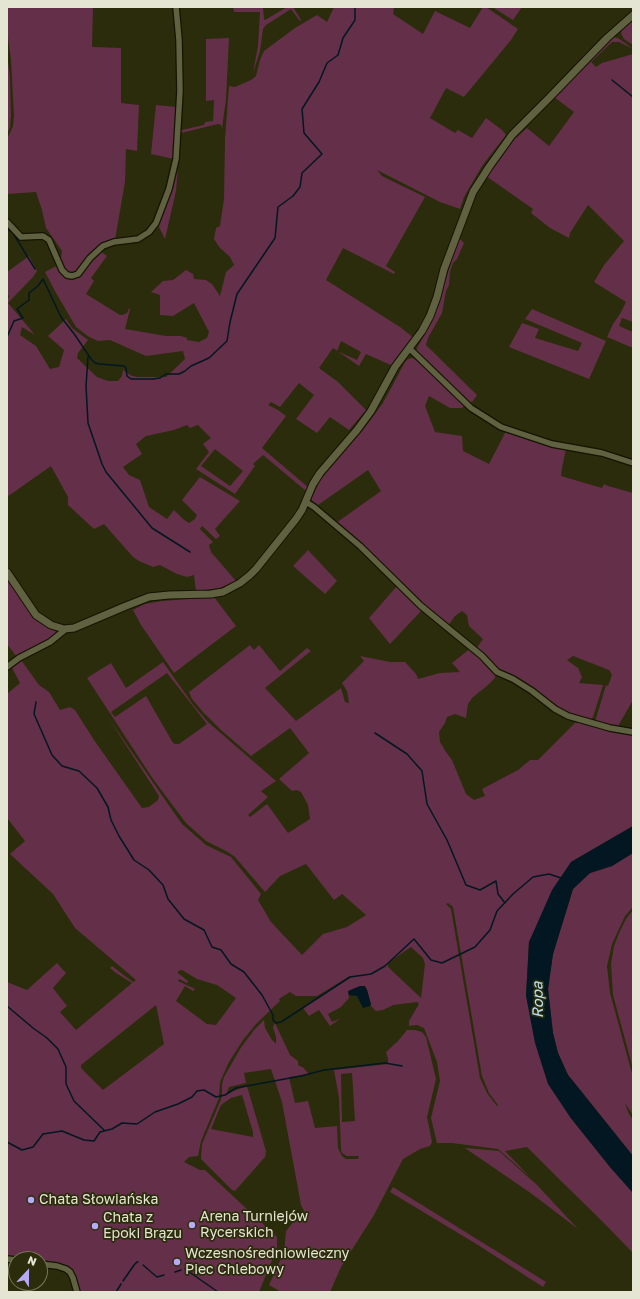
<!DOCTYPE html>
<meta charset="utf-8">
<style>
body{margin:0}
#map{position:relative;width:640px;height:1299px;overflow:hidden;background:#2b2c0b;font-family:"Golos Text",sans-serif}
canvas{display:block}
.frame{position:absolute;inset:0;border:8px solid #e4e6d3;pointer-events:none}
.north{position:absolute;left:8px;top:1251px;width:40px;height:40px;box-sizing:border-box;background:#2b2c0b;border:1px solid #75765b;border-radius:50%;rotate:22deg;font-size:11px;font-weight:700;line-height:16px;text-align:center;color:#e4e6d3}
.north::after{content:'';display:block;margin:auto;width:14px;height:18px;background:#b7abf7;clip-path:polygon(50% 0,100% 100%,50% 72%,0 100%)}
</style>
<div id="map">
<canvas width="640" height="1299"></canvas>
<div class="frame"></div>
<div class="north">N</div>
</div>
<script>
const g = document.querySelector('canvas').getContext('2d');
g.lineJoin = 'round';
function paint(path, color) {
  g.fillStyle = color;
  g.fill(path, 'evenodd');
}
function toPath(rows) {
  const path = new Path2D();
  for (const r of rows) {
    path.moveTo(r[0], r[1]);
    for (let i = 2; i < r.length; i += 2) path.lineTo(r[i], r[i + 1]);
  }
  return path;
}
function strokePath(path, color, width, dash) {
  g.strokeStyle = color;
  g.lineWidth = width;
  g.lineCap = dash ? 'butt' : 'round';
  g.setLineDash(dash || []);
  g.stroke(path);
}
function label(font, color, halo, rows, align = 'center') {
  g.font = font + ' "Golos Text",sans-serif';
  g.lineWidth = 3.5;
  g.setLineDash([]);
  g.textBaseline = 'middle';
  g.strokeStyle = halo;
  g.fillStyle = color;
  for (const [text, x, y, turn = 0] of rows) {
    g.save();
    g.translate(x, y);
    g.rotate((+turn || 0) * Math.PI / 180);
    g.textAlign = isNaN(turn) ? turn : align;
    if (halo) g.strokeText(text, 0, 0);
    g.fillText(text, 0, 0);
    g.restore();
  }
}
const green = toPath([
 [7,7,93,7,92,47,121,48,121,103,139,105,137,151,126,149,125,182,115,240,105,242,99,245,87,257,100,251,107,256,91,278,94,281,86,294,120,315,123,315,127,313,129,308,130,309,125,329,166,336,181,336,187,338,187,340,199,342,207,338,209,332,194,303,173,316,160,315,160,295,151,292,163,281,173,280,186,270,193,274,194,279,206,280,212,284,220,296,226,272,234,265,230,257,220,248,214,239,216,228,220,226,224,199,225,139,229,86,235,87,251,80,256,76,260,60,264,51,295,28,317,15,327,22,334,7,394,7,393,14,423,34,435,11,470,28,483,7,486,7,518,29,511,40,464,97,446,88,430,118,455,133,458,130,472,138,486,118,502,130,506,135,482,166,464,197,460,209,440,202,377,170,382,176,390,180,425,197,386,266,395,272,394,274,343,248,326,280,400,327,414,338,393,366,366,354,359,366,333,348,319,368,338,382,366,410,349,430,330,417,317,433,296,419,314,395,299,383,280,407,271,402,268,405,278,410,286,416,262,448,309,488,306,491,263,455,253,464,255,466,235,494,196,469,209,452,203,444,211,438,198,425,190,428,187,425,174,430,146,436,136,444,142,454,123,467,129,475,140,480,149,507,167,519,174,510,183,519,189,523,195,519,197,515,182,500,200,477,240,501,215,529,220,536,216,539,202,526,200,529,213,542,209,545,211,552,236,581,220,588,196,591,194,575,187,577,177,574,160,565,153,567,139,561,133,557,104,524,94,529,68,505,68,497,51,466,7,497,7,302,9,296,7,294,7,272,29,256,36,269,37,271,33,277,8,303,35,335,22,327,20,335,36,346,50,369,59,367,64,350,48,336,66,319,72,328,88,340,78,353,77,358,97,377,108,381,118,381,122,376,123,370,132,376,138,377,166,377,185,359,183,351,146,356,110,340,98,341,89,337,76,327,56,293,45,272,60,264,62,251,46,228,42,210,36,192,7,194,7,139,13,126,14,116,11,60,7,30],
 [341,341,361,352,357,360,337,351],
 [215,449,243,471,230,486,201,466],
 [233,7,263,7,264,19,265,20,287,7,293,7,301,20,300,21,291,9,266,25,263,29,260,51,253,73,258,46,260,12,234,12],
 [492,7,522,7,513,20],
 [633,19,632,29,633,30,633,45,624,39,621,33,623,27],
 [613,37,618,38,633,49,619,42,612,42,591,62,596,67,602,63,633,54,633,322,622,318,619,326,633,332,633,348,607,337,613,324,620,314,626,302,594,282,604,265,624,241,588,205,570,233,569,238,550,228,531,213,533,209,486,176,514,137,516,138,527,128,549,146,574,112,554,97,608,40],
 [229,38,226,99,222,128,221,125,218,124,181,133,176,191,165,239,158,225,163,213,179,132,182,130,204,125,205,122,213,121,214,100,206,101,206,39],
 [7,54,10,76,11,116,10,127,7,135],
 [156,105,177,107,174,159,151,154],
 [459,238,464,243,457,259,453,263,450,272,449,285,446,291,442,313,428,338,426,345,477,395,473,401,469,403,416,351,418,346,432,322],
 [532,309,606,341,589,379,509,347,522,323,539,329,535,338,578,351,582,343,525,319],
 [412,358,417,360,423,364,465,405,462,408,450,408,429,396,425,406,435,432,462,436,463,451,489,464,506,431,566,449,562,468,561,476,602,488,604,484,608,486,633,493,633,700,617,728,595,722,606,685,608,686,612,675,609,670,573,656,567,660,578,668,582,677,579,683,603,685,593,717,590,720,581,719,563,711,497,670,476,649,483,639,469,626,467,615,462,611,455,616,448,626,424,607,336,523,381,491,368,470,318,505,315,504,311,499,321,479,363,430,383,403,405,362,408,359],
 [308,550,337,581,325,594,293,566],
 [7,579,29,612,37,621,55,630,56,632,45,642,16,656,7,644],
 [397,586,423,609,390,644,369,618],
 [214,597,236,626,174,673,141,625,133,610,145,604,162,601],
 [250,645,254,650,259,645,280,671,307,648,311,651,265,688,296,721,341,688,345,702,349,703,347,691,342,683,364,661,360,656,390,662,405,662,416,674,418,679,440,673,460,672,452,663,471,648,494,671,496,675,494,679,488,685,472,698,468,704,466,718,455,714,447,717,445,723,439,732,440,742,446,752,452,760,466,794,474,800,485,796,482,789,518,770,530,760,538,760,575,723,582,723,608,730,633,734,633,826,571,862,529,942,526,996,570,1117,610,1167,633,1193,633,1253,601,1220,558,1178,527,1147,505,1151,530,1177,498,1149,452,1143,437,1143,431,1118,440,1081,437,1062,424,1028,417,1025,409,1026,409,1021,419,1004,417,1002,393,1005,383,1010,376,1011,371,1006,367,990,364,986,348,992,349,998,341,1007,328,1014,332,1022,341,1018,330,1026,319,1010,309,1016,303,1008,351,977,350,976,317,996,296,996,290,992,279,999,280,1001,257,1023,243,1040,229,1062,220,1082,219,1098,201,1141,198,1156,189,1157,184,1162,200,1170,205,1170,277,1237,277,1248,259,1292,80,1292,71,1270,40,1262,40,1259,21,1259,7,1257,7,982,27,990,57,963,66,973,53,988,67,1006,60,1012,76,1030,132,983,116,973,110,968,112,966,133,982,136,980,75,928,53,894,10,854,25,841,7,818,7,694,20,683,11,666,21,660,39,685,49,692,60,710,70,707,75,710,94,740,142,808,149,807,158,800,159,796,107,716,177,817,182,824,206,845,231,857,261,894,258,900,271,922,302,955,323,934,347,927,366,915,342,894,334,900,306,864,280,876,265,892,235,857,228,852,206,841,186,823,153,779,87,678,111,663,126,688,163,662,194,706,208,722,276,781,261,791,268,797,248,815,250,817,267,804,288,833,310,819,308,805,301,792,296,790,292,791,279,779,309,753,290,728,251,756,221,730,203,712,192,699,189,692],
 [167,673,207,724,179,744,175,744,173,743,146,696,115,717,111,712],
 [448,903,453,907,482,1076,489,1093,498,1105,497,1106,487,1093,480,1078,451,909,446,904],
 [411,947,423,958,425,964,421,998,388,967,388,964,395,958],
 [182,970,197,979,217,985,236,998,216,1025,207,1024,176,1001,185,986,193,991,195,989,178,981,179,979,187,983,188,981,178,973,178,971],
 [156,1005,164,1044,103,1090,81,1068,81,1065],
 [633,853,633,907,625,916,612,944,607,966,610,993,633,1077,633,1115,625,1103,629,1114,633,1120,633,1156,568,1075,558,1053,553,1033,548,989,553,954,573,889,590,873,612,866],
 [633,910,633,1069,613,995,611,964,614,946,620,931,626,919],
 [264,1020,265,1028,272,1040,276,1044,276,1037,273,1027,275,1023,290,1055,298,1061,298,1065,304,1068,305,1070,309,1074,289,1077,295,1103,308,1101,315,1128,337,1126,338,1148,342,1156,346,1159,358,1159,359,1156,347,1156,342,1153,341,1150,339,1098,334,1070,388,1064,388,1059,386,1052,398,1041,407,1030,415,1030,422,1032,426,1037,436,1079,427,1117,432,1142,430,1146,420,1149,403,1159,374,1215,341,1267,330,1292,281,1292,269,1285,284,1252,286,1231,295,1220,305,1213,301,1205,282,1102,271,1069,244,1073,246,1083,229,1087,227,1092,228,1093,247,1086,266,1151,265,1157,235,1191,232,1190,201,1159,202,1144,222,1097,222,1084,224,1077,240,1049,254,1030],
 [352,1073,355,1121,342,1122,341,1074],
 [242,1095,253,1132,253,1137,211,1129,221,1105,231,1098],
 [465,1148,499,1151,537,1185,578,1229,532,1194],
 [393,1187,530,1272,546,1282,543,1287,478,1245,390,1192]
]);
const water = toPath([
 [633,826,633,853,612,866,590,873,573,889,553,954,548,989,553,1033,558,1053,568,1075,573,1081,633,1156,633,1193,610,1167,570,1117,548,1084,535,1043,526,996,529,942,552,890,571,862],
 [360,986,365,986,367,990,371,1004,370,1006,363,1008,357,996,349,995,348,991]
]);
const stream = toPath([
 [612,80,633,97],
 [7,229,13,233,35,269],
 [7,337,14,321,23,318,17,309,29,300,29,293,38,286,43,279,61,317,75,335,91,359,95,363,100,364,124,366,126,368,127,376,131,379,153,379,160,378,166,374,179,374,185,371,191,366,209,358,227,341,230,322,237,294,275,238,278,207,293,196,300,187,302,173,322,154,304,133,302,109,319,82,327,63,338,55,343,38,355,20,355,7],
 [88,357,86,386,88,423,102,464,106,472,152,528,190,552],
 [36,702,34,714,52,755,62,766,79,771,97,788,108,807,111,820,119,836,134,860,149,870,163,885,168,899,184,919,204,930,212,947,221,950,231,964,244,972,262,995,273,1015,273,1020,276,1023,281,1022,350,977,371,974,385,966,414,939,431,960,442,963,475,947,490,930,497,911,513,894,533,877,549,874,561,878],
 [375,733,407,754,422,771,427,804,447,840,466,885,480,890,496,881,498,894,505,903],
 [7,1006,33,1028,47,1038,58,1049,66,1067,66,1084,74,1101,104,1130],
 [7,1142,22,1150,33,1147,43,1134,62,1131,84,1140,94,1141,100,1132,112,1129,122,1123,137,1124,155,1112,178,1104,192,1097,197,1091,204,1090,216,1097,225,1095,236,1088,301,1076,324,1070,385,1063,402,1066],
 [143,1265,150,1271],
 [185,1269,218,1292],
 [151,1272,157,1277,164,1275],
 [175,1272,181,1270],
 [123,1281,134,1265,137,1262,138,1262],
 [116,1292,121,1284]
]);
const minor = toPath([
 [7,222,21,237,43,236,49,240,62,270,67,275,72,276,78,274,90,258,103,246,114,242,138,239,149,232,156,223,169,189,176,159,180,91,179,40,176,7],
 [409,348,471,408,501,427,552,444,602,453,633,463],
 [306,502,314,507,360,546,421,606,482,656,497,672,513,679,532,691,555,709,568,716,610,728,633,732],
 [7,667,19,658,50,642,66,629],
 [7,1259,16,1260],
 [40,1264,57,1266,66,1269,70,1272,73,1278,77,1292]
]);
const tertiary = toPath([
 [7,572,36,615,51,625,64,629,74,628,126,606,149,597,169,595,211,594,223,592,240,583,250,575,256,569,296,519,302,510,313,484,320,473,357,430,371,411,395,367,422,331,430,316,437,297,444,269,473,192,489,167,512,135,549,98,607,38,633,15]
]);
const markers = [
 [31,1200,4,"#b7abf7"],
 [192,1225,4,"#b7abf7"],
 [95,1226,4,"#b7abf7"],
 [177,1262,4,"#b7abf7"]
];
const poiNames = [
 ["Chata Słowiańska",39,1200],
 ["Arena Turniejów",200,1217],
 ["Rycerskich",200,1233],
 ["Chata z",103,1218],
 ["Epoki Brązu",103,1234],
 ["Wczesnośredniowieczny",185,1254],
 ["Piec Chlebowy",185,1270]
];
const waterNames = [
 ["Ropa",538,1000,-91]
];
paint(green, '#642f49');
paint(water, '#021721');
strokePath(stream, '#021721', 1.5);
strokePath(minor, '#141400', 8);
strokePath(tertiary, '#141400', 9);
strokePath(minor, '#5f6140', 5.5);
strokePath(tertiary, '#5f6140', 7);
for (const [x, y, r, color] of markers) {
  const dot = new Path2D();
  dot.arc(x, y, r, 0, 2 * Math.PI);
  g.fillStyle = color;
  g.fill(dot);
  strokePath(dot, '#2b2c0b', 1.5);
}
label('14px', '#e4e6d3', '#2b2c0b', poiNames, 'left');
label('italic 15px', '#bce1f4', '#2b2c0b', waterNames);
</script>
